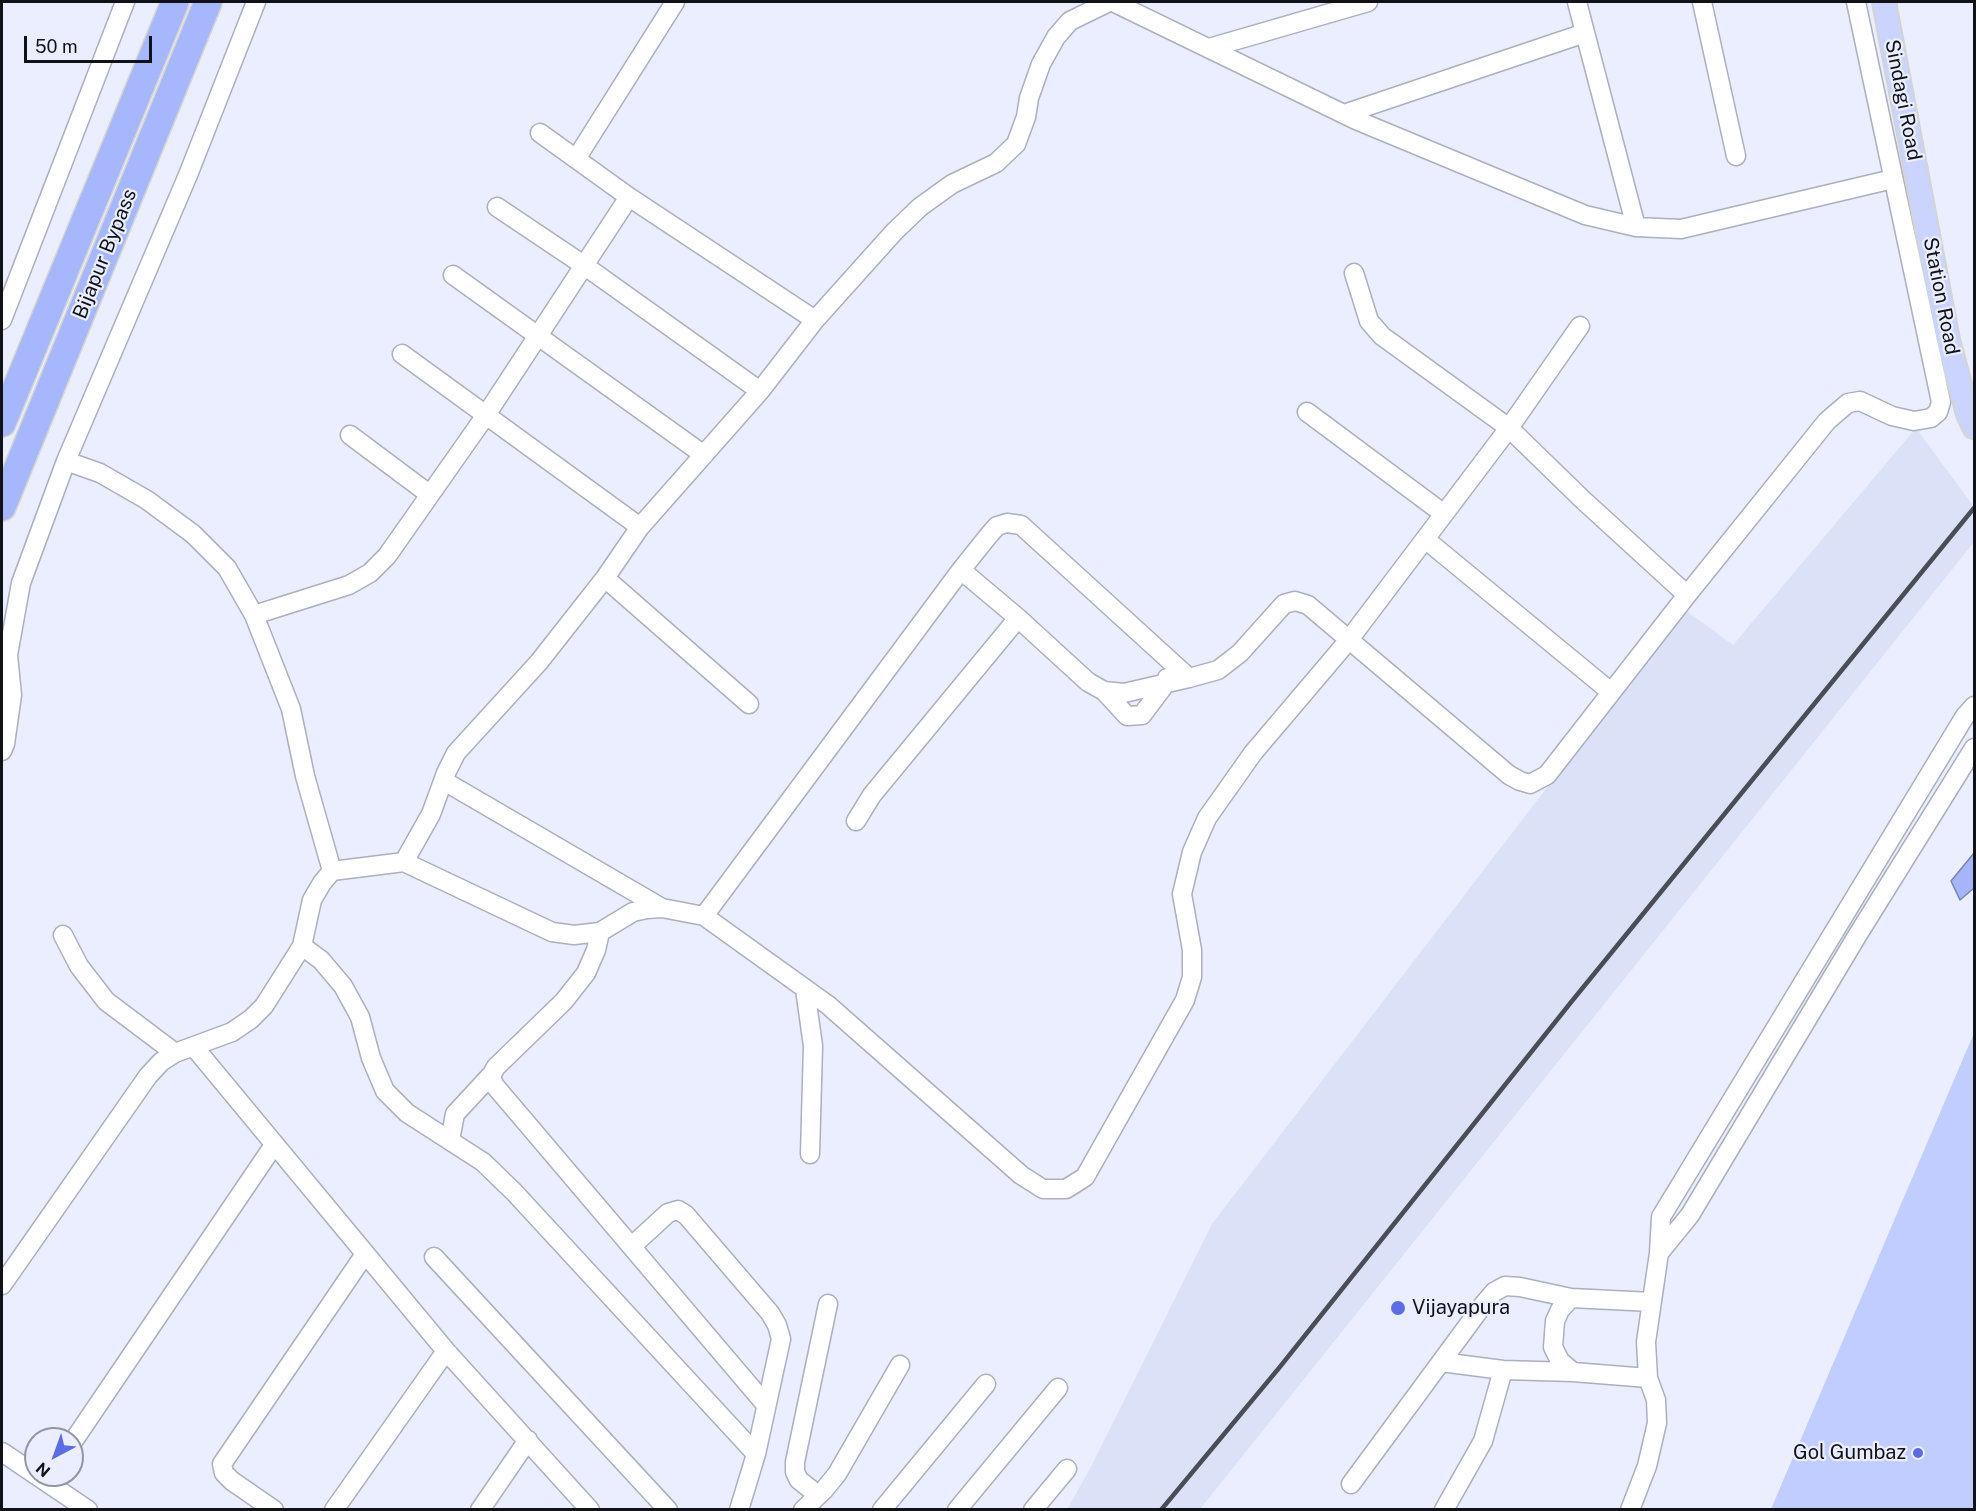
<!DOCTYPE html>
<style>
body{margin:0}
#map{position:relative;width:1976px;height:1511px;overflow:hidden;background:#eaeeff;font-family:"Public Sans",sans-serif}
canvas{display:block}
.frame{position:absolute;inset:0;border:3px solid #101217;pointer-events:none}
.north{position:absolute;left:24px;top:1427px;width:60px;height:60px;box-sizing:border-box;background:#eaeeff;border:2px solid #9396a2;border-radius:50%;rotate:221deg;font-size:16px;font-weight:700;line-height:24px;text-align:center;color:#101217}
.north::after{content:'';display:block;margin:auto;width:21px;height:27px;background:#5c6de4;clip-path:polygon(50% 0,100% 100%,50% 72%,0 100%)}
.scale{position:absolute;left:24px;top:36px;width:128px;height:27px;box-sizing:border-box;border:3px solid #101217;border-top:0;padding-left:8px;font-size:18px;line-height:21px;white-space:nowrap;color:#101217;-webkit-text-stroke:4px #eaeeff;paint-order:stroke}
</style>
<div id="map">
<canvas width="1976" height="1511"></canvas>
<div class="frame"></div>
<div class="north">N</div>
<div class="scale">50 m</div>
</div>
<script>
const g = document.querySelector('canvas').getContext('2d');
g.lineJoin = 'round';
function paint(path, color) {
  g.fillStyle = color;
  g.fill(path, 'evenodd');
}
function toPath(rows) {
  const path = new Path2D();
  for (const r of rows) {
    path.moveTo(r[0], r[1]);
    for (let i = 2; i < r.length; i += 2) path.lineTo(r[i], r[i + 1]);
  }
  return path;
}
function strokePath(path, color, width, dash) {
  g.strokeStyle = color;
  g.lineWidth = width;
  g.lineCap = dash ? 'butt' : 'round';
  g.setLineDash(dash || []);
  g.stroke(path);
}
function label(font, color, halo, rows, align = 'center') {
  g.font = font + ' "Public Sans",sans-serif';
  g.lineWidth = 4.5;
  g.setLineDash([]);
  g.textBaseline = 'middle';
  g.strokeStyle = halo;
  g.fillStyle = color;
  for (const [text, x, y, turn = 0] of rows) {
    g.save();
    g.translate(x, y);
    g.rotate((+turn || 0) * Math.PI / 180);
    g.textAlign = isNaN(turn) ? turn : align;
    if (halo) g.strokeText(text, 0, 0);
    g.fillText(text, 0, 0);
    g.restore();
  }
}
const built = toPath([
 [1916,428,1974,507,1974,542,1200,1509,1067,1510,1093,1463,1212,1224,1684,609,1733,645]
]);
const green = toPath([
 [1974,1033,1974,1509,1771,1509]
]);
const water = toPath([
 [1974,853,1974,888,1960,900,1951,881,1974,853]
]);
const minor = toPath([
 [1109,2,1070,21,1056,37,1041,64,1029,98,1026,117,1016,144,996,163,952,184,920,207,894,232,815,320,760,391,640,527,605,578,539,662,456,753,446,773,431,814,404,862,552,932,574,935,600,932,633,912,647,909,662,908,704,916,828,1005,1021,1175,1043,1189,1066,1189,1085,1177,1185,1000,1192,977,1192,950,1182,894,1192,852,1207,818,1253,753,1348,641,1444,514,1509,428,1580,326],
 [1113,2,1356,120,1585,215,1636,227,1681,229,1893,179],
 [1577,2,1636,227],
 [1702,2,1736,156],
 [1209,48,1368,2],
 [1344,114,1585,33],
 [540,133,629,197,815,320],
 [576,159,675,2],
 [497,207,585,266,760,391],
 [1354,273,1369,321,1382,336,1509,428,1582,499,1687,595],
 [453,275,704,455],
 [2,320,125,2],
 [402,354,640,527],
 [1307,412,1444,514],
 [350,435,429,494],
 [66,461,100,473,147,500,193,534,227,568,254,615,291,709,305,776,332,871],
 [1425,539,1611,692],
 [961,570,1018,618,1088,682,1104,691,1124,693,1189,678],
 [605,578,749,704],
 [254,615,349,585,370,573,387,556,486,415,629,197],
 [1104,691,1127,716,1142,715,1166,683,1167,678],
 [2,751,5,744,12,695,8,655,21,583,66,461,188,175,256,2],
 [444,781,662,908],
 [856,821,872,795,1018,618],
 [704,916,961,570,989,535,997,526,1007,523,1021,525,1189,678,1218,670,1240,653,1284,604,1295,601,1308,605,1509,775,1520,781,1530,784,1547,775,1687,595,1827,421,1848,403,1860,401,1892,416,1914,421,1931,418,1938,412,1941,402,1856,2],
 [600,932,596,950,586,973,564,1001,496,1067,492,1074,492,1080,495,1086,766,1405],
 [63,935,79,966,106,1001,175,1053],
 [302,946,312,900,322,883,332,871,404,862],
 [805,989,813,1046,810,1154],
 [194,1047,446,1351,590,1510],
 [450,1140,455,1114,492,1074],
 [632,1246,668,1213,678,1210,686,1215,770,1313,777,1325,781,1339,756,1454],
 [1659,1253,1690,1215,1857,936,1974,748],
 [434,1257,668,1510],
 [2,1285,148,1076,161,1062,175,1053,232,1032,251,1019,264,1006,302,946,321,960,343,986,360,1017,371,1058,385,1091,407,1113,483,1162,514,1192,756,1454,739,1510],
 [1571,1298,1560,1310,1555,1321,1553,1347,1560,1361,1573,1372],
 [1441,1362,1503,1370,1573,1372,1648,1378],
 [72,1443,274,1145],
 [2,1452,36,1475],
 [36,1475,88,1510],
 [1351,1484,1483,1305,1494,1292,1505,1286,1520,1287,1571,1298,1652,1302],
 [818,1495,799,1480,795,1472,795,1462,828,1304],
 [274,1510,232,1481,224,1473,222,1464,365,1254],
 [334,1510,446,1351],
 [480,1510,528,1440],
 [803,1510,824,1490,837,1474,900,1365],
 [882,1510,986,1384],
 [957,1510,1058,1388],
 [1033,1510,1067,1469],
 [1444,1510,1483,1441,1503,1370],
 [1630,1510,1647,1466,1657,1423,1656,1400,1648,1378,1646,1342,1659,1253,1661,1217,1965,716,1974,706]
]);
const major = toPath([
 [1884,2,1948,340,1968,414,1974,427]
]);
const highway = toPath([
 [2,423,175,2],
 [2,507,208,2]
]);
const rail = toPath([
 [1161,1510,1279,1368,1572,1001,1974,508]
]);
const markers = [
 [1398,1308,8,"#5c6de4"],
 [1918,1453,6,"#5c6de4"]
];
const streetNames = [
 ["Sindagi Road",1903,100,79],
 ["Bijapur Bypass",105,254,-68],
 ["Station Road",1941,296,79]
];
const poiNames = [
 ["Vijayapura",1412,1308],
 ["Gol Gumbaz",1906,1453,"right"]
];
paint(built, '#dbe1f7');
paint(green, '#c1cdff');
paint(water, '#a5b5f7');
strokePath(water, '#7884b4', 1.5);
strokePath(minor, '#abafbe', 21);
strokePath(major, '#d4d4d5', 26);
strokePath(highway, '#d4d4d5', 30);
strokePath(minor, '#fff', 18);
strokePath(major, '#cad4fe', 22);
strokePath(highway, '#a6b7fd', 27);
strokePath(rail, '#4b4d56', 4.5);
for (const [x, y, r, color] of markers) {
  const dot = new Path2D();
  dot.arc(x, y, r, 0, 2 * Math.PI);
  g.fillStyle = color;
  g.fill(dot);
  strokePath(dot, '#eaeeff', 2);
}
label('20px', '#101217', '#eaeeff', streetNames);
label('20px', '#101217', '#eaeeff', poiNames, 'left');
</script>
